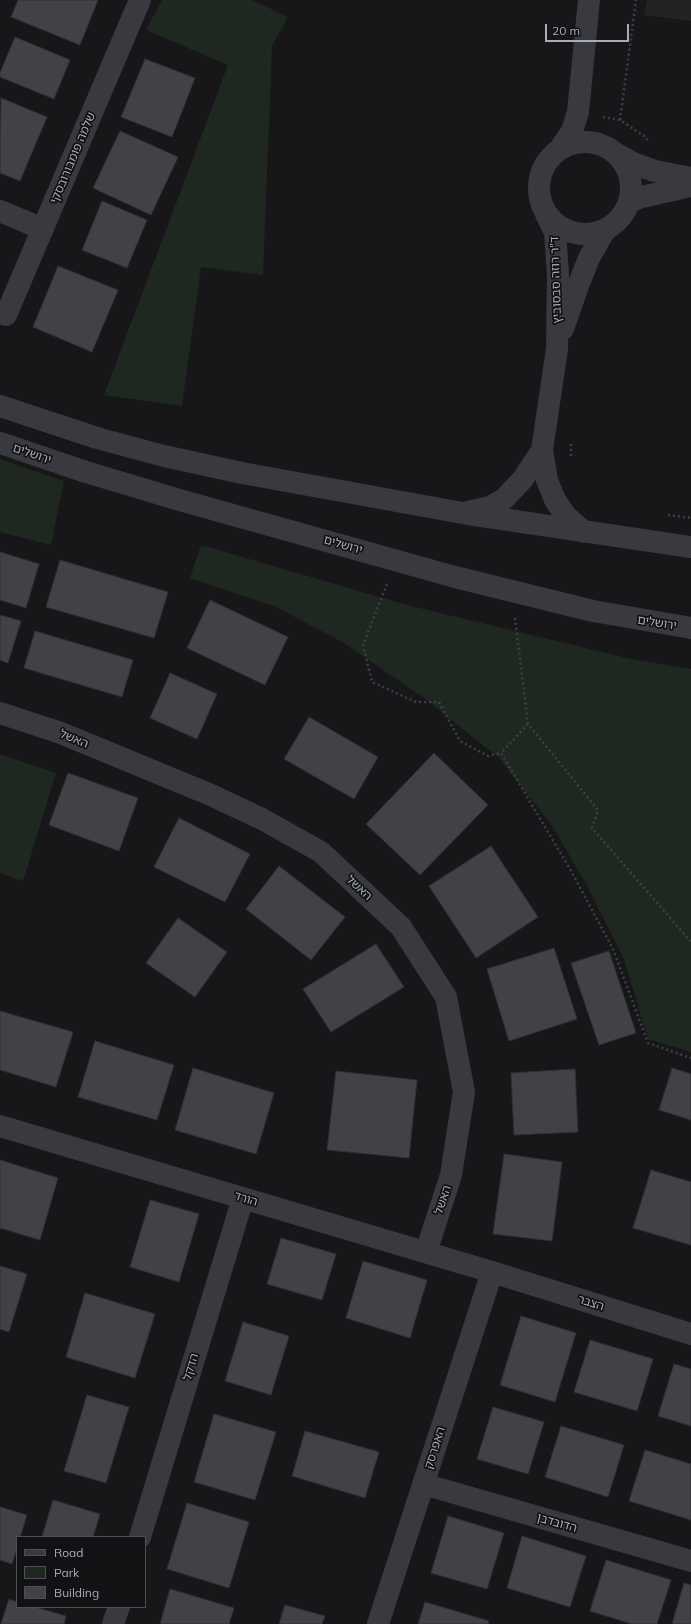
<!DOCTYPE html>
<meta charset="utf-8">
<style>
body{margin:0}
#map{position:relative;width:691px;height:1624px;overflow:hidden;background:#171719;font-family:Mulish,sans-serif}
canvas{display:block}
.legend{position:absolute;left:16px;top:1536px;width:130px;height:72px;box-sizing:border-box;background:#121214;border:1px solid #4e5056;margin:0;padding:5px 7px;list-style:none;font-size:12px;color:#a8adba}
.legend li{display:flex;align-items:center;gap:8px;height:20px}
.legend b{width:20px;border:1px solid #4e5056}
.scale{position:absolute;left:545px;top:24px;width:84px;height:18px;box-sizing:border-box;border:2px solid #a8adba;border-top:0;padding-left:5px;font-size:12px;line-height:14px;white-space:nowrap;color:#a8adba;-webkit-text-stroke:3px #121214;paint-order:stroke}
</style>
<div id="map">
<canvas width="691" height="1624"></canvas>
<ul class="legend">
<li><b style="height:5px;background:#393a40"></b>Road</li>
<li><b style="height:11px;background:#1e2820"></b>Park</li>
<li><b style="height:11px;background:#414246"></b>Building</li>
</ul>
<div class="scale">20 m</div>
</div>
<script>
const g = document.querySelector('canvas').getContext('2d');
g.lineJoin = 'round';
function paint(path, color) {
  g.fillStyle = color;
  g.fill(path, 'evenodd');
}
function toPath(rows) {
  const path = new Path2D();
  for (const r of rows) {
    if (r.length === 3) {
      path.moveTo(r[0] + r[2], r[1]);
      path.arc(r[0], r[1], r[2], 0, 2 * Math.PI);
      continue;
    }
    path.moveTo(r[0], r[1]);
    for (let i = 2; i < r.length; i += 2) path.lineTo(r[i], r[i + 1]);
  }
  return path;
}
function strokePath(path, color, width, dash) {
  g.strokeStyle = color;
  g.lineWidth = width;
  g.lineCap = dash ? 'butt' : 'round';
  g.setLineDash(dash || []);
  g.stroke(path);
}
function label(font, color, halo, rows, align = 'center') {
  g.font = font + ' Mulish,"Noto Sans Hebrew",sans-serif';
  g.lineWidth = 3.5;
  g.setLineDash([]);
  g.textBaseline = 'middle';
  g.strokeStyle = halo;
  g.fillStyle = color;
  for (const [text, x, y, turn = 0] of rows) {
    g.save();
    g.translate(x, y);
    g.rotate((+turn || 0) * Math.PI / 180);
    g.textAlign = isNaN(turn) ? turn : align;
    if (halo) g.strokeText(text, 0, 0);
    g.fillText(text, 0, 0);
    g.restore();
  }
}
const built = toPath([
 [647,0,691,0,691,21,644,15]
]);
const green = toPath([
 [162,0,252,0,288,17,272,46,263,275,201,267,182,406,104,395,228,65,146,30],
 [0,459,64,481,51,545,0,532],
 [201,545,407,605,627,658,691,669,691,1052,648,1039,624,959,587,886,553,827,499,758,424,698,344,643,274,606,190,578],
 [0,754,56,773,23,881,0,873]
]);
const building = toPath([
 [18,0,98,0,80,45,11,17,18,0],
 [15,37,70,60,54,99,0,77,0,73,15,37],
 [145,59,195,78,172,137,121,117,145,59],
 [1,98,47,117,20,181,0,173,1,98],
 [120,131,178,157,151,215,93,188,120,131],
 [102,201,147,220,127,268,82,250,102,201],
 [58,266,118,290,92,352,33,327,58,266],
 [0,552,39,564,26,608,0,600,0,552],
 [60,560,168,592,154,638,46,607,60,560],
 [210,600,288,637,265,685,187,648,210,600],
 [0,615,21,621,8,663,0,660,0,615],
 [35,631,133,660,122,697,24,668,35,631],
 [170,673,217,694,197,739,150,718,170,673],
 [309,717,378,757,354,799,284,759,309,717],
 [434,753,488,805,420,875,366,824,434,753],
 [68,773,138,798,119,851,49,825,68,773],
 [179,818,250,854,225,902,154,867,179,818],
 [491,846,538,917,476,958,429,886,491,846],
 [279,866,345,917,311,960,246,909,279,866],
 [178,918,227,952,195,997,146,963,178,918],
 [376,944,404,987,331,1032,303,989,376,944],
 [554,948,577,1019,509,1041,487,969,554,948],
 [609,951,636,1033,599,1045,571,963,609,951],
 [0,1011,73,1032,56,1087,0,1070,0,1011],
 [95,1041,174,1065,157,1120,78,1097,95,1041],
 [193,1068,274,1093,256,1154,175,1130,193,1068],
 [672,1068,691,1074,691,1120,659,1110,672,1068],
 [575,1069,578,1132,514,1135,511,1073,575,1069],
 [336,1071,417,1080,409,1158,327,1150,336,1071],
 [504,1154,562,1162,552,1241,493,1234,504,1154],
 [0,1160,58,1178,40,1240,0,1228,0,1160],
 [651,1170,691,1182,691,1245,633,1228,651,1170],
 [150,1200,199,1214,179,1282,130,1267,150,1200],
 [281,1238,336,1254,322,1300,267,1284,281,1238],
 [363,1261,427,1280,410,1338,346,1318,363,1261],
 [0,1266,27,1274,9,1332,0,1329,0,1266],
 [85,1293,155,1314,135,1378,66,1357,85,1293],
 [521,1316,576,1333,555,1402,500,1385,521,1316],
 [243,1322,289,1336,271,1395,225,1381,243,1322],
 [590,1340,653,1359,637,1411,574,1392,590,1340],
 [674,1364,691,1369,691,1426,658,1416,674,1364],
 [87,1395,129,1407,106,1483,64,1471,87,1395],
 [493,1407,544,1422,528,1474,477,1459,493,1407],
 [214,1414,276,1432,255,1500,194,1482,214,1414],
 [561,1426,624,1445,608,1497,545,1477,561,1426],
 [305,1431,379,1452,365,1498,292,1476,305,1431],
 [645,1450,691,1464,691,1520,629,1501,645,1450],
 [53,1500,100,1514,93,1537,42,1537,53,1500],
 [187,1503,249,1522,229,1588,167,1569,187,1503],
 [0,1507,27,1515,20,1537,17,1537,17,1548,12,1564,0,1560,0,1507],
 [448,1516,504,1533,487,1589,431,1573,448,1516],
 [522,1536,586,1556,570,1607,507,1588,522,1536],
 [606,1560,671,1580,657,1624,632,1624,590,1611,606,1560],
 [684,1583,691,1585,691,1624,672,1624,684,1583],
 [170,1589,234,1608,229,1624,160,1624,170,1589],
 [9,1599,17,1602,17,1607,35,1607,66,1616,64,1624,1,1624,9,1599],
 [425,1602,489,1621,488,1624,418,1624,425,1602],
 [285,1605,325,1616,322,1624,279,1624,285,1605]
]);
const path = toPath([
 [603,117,620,120,647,138,647,141],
 [620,120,636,0],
 [571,456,571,443],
 [668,515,691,518],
 [387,584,363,645,372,682,416,702,439,702,460,741,488,756,501,753],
 [515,618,528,724,598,810,592,828,691,942],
 [528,724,501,753,570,869,613,949,648,1043,691,1058]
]);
const minor = toPath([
 [585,188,46],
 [561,147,572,131,578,112,589,0],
 [617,154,635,164,655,171,691,178],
 [629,202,642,197,691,186],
 [0,211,43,229],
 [546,214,555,232,558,274,557,349,542,450,547,480,555,500,566,516,584,532],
 [6,315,140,0],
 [563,329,578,286,589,258,605,230],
 [0,406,97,438,164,456,242,473,468,514,691,547],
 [0,443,86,472,183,501,455,577,593,611,691,628],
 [468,512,490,507,504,499,523,479,542,450],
 [0,713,61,733,211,795,262,819,321,852,401,927,446,997,464,1092,451,1175,426,1252],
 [0,1126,492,1272,691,1334],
 [423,1484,691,1561],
 [140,1537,243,1198],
 [113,1624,119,1607],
 [378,1624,492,1272]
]);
const streetNames = [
 ["שלמה פומבורובסקי",73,158,-67],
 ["ד\"ר רוזה סבסוביץ",556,280,-92],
 ["ירושלים",32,454,19],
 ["ירושלים",343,545,16],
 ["ירושלים",657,623,9],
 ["האשל",74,739,22],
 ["האשל",359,888,43],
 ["הורד",246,1199,17],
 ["האשל",443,1200,-72],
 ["הצבר",591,1303,17],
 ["הדקל",191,1367,-73],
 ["האפרסק",435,1448,-72],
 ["הדובדבן",557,1523,16]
];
paint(built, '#232326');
paint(green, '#1e2820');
paint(building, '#414246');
strokePath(building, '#313135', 1);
strokePath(path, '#3d4045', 2.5, [2, 3]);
strokePath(minor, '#393a40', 22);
label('12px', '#a8adba', '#121214', streetNames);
</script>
